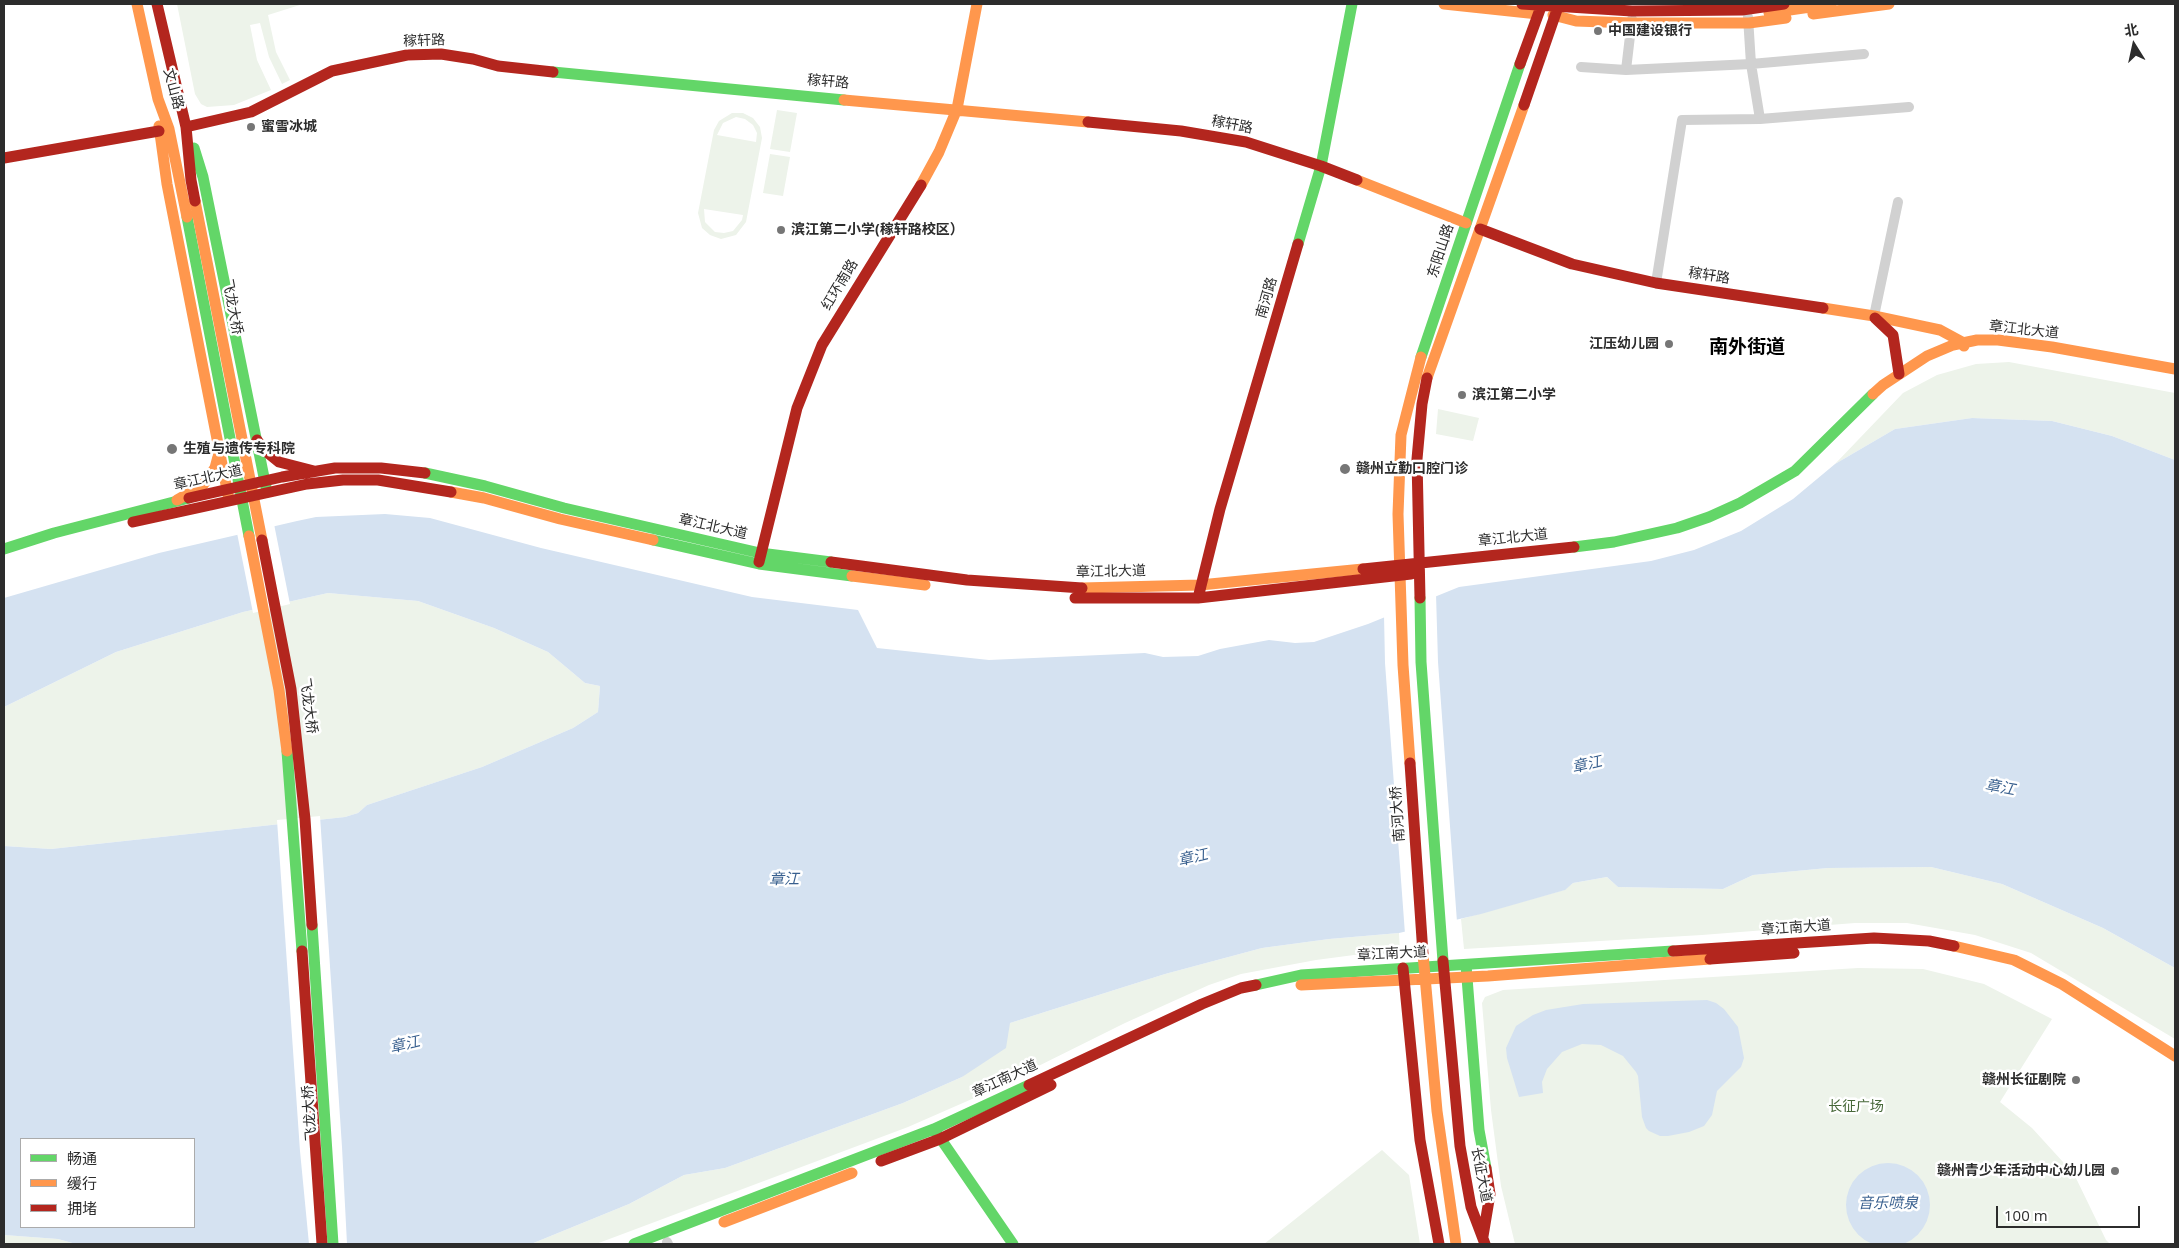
<!DOCTYPE html>
<meta charset="utf-8">
<style>
body{margin:0}
#map{position:relative;width:2179px;height:1248px;overflow:hidden;background:#fff;font-family:"Open Sans","Noto Sans SC",sans-serif}
canvas{display:block}
.frame{position:absolute;inset:0;border:5px solid #2c2c2c;pointer-events:none}
.legend{position:absolute;left:20px;top:1138px;width:175px;height:90px;box-sizing:border-box;background:#fff;border:1px solid #ababab;margin:0;padding:6px 9px;list-style:none;font-size:15px;color:#2c2c2c}
.legend li{display:flex;align-items:center;gap:10px;height:25px}
.legend b{width:25px;border:1px solid #ababab}
.north{position:absolute;left:2109px;top:20px;width:50px;height:50px;-webkit-text-stroke:4px #fff;paint-order:stroke;rotate:350deg;font-size:14px;font-weight:700;line-height:20px;text-align:center;color:#2c2c2c}
.north::after{content:'';display:block;margin:auto;width:18px;height:22px;background:#2c2c2c;clip-path:polygon(50% 0,100% 100%,50% 72%,0 100%)}
.scale{position:absolute;left:1996px;top:1206px;width:144px;height:22px;box-sizing:border-box;border:2px solid #2c2c2c;border-top:0;padding-left:6px;font-size:15px;line-height:18px;white-space:nowrap;color:#2c2c2c;-webkit-text-stroke:4px #fff;paint-order:stroke}
</style>
<div id="map">
<canvas width="2179" height="1248"></canvas>
<div class="frame"></div>
<ul class="legend">
<li><b style="height:6px;background:#63d668"></b>畅通</li>
<li><b style="height:6px;background:#ff974d"></b>缓行</li>
<li><b style="height:6px;background:#b3261e"></b>拥堵</li>
</ul>
<div class="north">北</div>
<div class="scale">100 m</div>
</div>
<script>
const g = document.querySelector('canvas').getContext('2d');
g.lineJoin = 'round';
function paint(path, color) {
  g.fillStyle = color;
  g.fill(path, 'evenodd');
}
function toPath(rows) {
  const path = new Path2D();
  for (const r of rows) {
    if (r.length === 3) {
      path.moveTo(r[0] + r[2], r[1]);
      path.arc(r[0], r[1], r[2], 0, 2 * Math.PI);
      continue;
    }
    path.moveTo(r[0], r[1]);
    for (let i = 2; i < r.length; i += 2) path.lineTo(r[i], r[i + 1]);
  }
  return path;
}
function strokePath(path, color, width, dash) {
  g.strokeStyle = color;
  g.lineWidth = width;
  g.lineCap = dash ? 'butt' : 'round';
  g.setLineDash(dash || []);
  g.stroke(path);
}
function label(font, color, halo, rows, align = 'center') {
  g.font = font + ' "Open Sans","Noto Sans SC",sans-serif';
  g.lineWidth = 5;
  g.setLineDash([]);
  g.textBaseline = 'middle';
  g.strokeStyle = halo;
  g.fillStyle = color;
  for (const [text, x, y, turn = 0] of rows) {
    g.save();
    g.translate(x, y);
    g.rotate((+turn || 0) * Math.PI / 180);
    g.textAlign = isNaN(turn) ? turn : align;
    if (halo) g.strokeText(text, 0, 0);
    g.fillText(text, 0, 0);
    g.restore();
  }
}
const green = toPath([
 [177,4,303,4,268,15,276,52,290,80,282,84,269,57,260,23,250,25,257,60,271,90,234,105,207,107,201,104,195,94],
 [777,110,797,113,790,152,770,149],
 [732,113,743,113,753,118,760,127,762,138,746,222,736,235,721,239,710,235,702,228,698,213,714,130,719,121],
 [736,117,745,119,753,125,757,133,756,142,717,135,723,123],
 [704,209,743,215,742,220,733,231,724,233,715,232,705,222],
 [770,154,790,157,783,196,763,193],
 [2009,362,2175,393,2175,460,2112,436,2052,421,1972,418,1895,429,1835,464,1903,393,1937,375,1976,364],
 [1438,409,1479,418,1473,441,1436,434],
 [328,593,418,601,494,628,548,652,585,683,600,686,598,712,573,728,482,767,367,805,358,813,345,817,51,849,4,846,4,707,116,652,243,612],
 [1931,867,2002,884,2103,928,2175,968,2175,1039,2031,953,1975,935,1907,923,1855,923,1702,935,1464,949,1461,919,1564,890,1573,883,1607,877,1618,887,1723,889,1753,875,1828,868],
 [1399,933,1400,953,1354,955,1316,960,1241,974,1209,985,1125,1023,972,1099,908,1127,596,1244,531,1244,629,1204,684,1175,725,1168,903,1103,962,1077,1010,1023,1165,974,1262,948,1329,939],
 [1858,968,1923,969,1984,984,2052,1019,2000,1102,2032,1128,2074,1174,2106,1240,2110,1244,1515,1244,1501,1186,1491,1110,1482,1003,1485,997,1503,990],
 [1382,1150,1409,1175,1420,1244,1264,1244],
 [4,1235,58,1239,76,1244,4,1244]
]);
const water = toPath([
 [1972,418,2052,421,2112,436,2175,460,2175,968,2103,928,2002,884,1931,867,1828,868,1753,875,1723,889,1618,887,1607,877,1573,883,1565,890,1481,914,1399,933,1329,939,1262,948,1165,974,1010,1023,1006,1048,962,1077,903,1103,725,1168,684,1175,629,1204,531,1244,76,1244,58,1239,4,1235,4,846,51,849,345,817,358,813,367,805,482,767,573,728,598,712,600,686,585,683,548,652,494,628,418,601,328,593,243,612,116,652,4,707,4,598,159,553,297,521,316,517,385,514,430,518,541,548,752,597,858,610,877,648,989,660,1145,653,1163,657,1198,656,1220,649,1269,640,1295,643,1314,642,1368,624,1459,587,1651,561,1694,550,1741,531,1793,499,1835,464,1895,429],
 [21,1139,194,1139,194,1227,21,1227],
 [1707,1000,1716,1003,1724,1009,1738,1027,1744,1058,1741,1067,1717,1091,1712,1115,1704,1126,1689,1132,1668,1136,1660,1136,1649,1131,1646,1128,1642,1117,1638,1076,1636,1072,1623,1056,1601,1045,1582,1044,1562,1052,1547,1069,1542,1082,1543,1093,1519,1097,1507,1058,1506,1048,1516,1026,1533,1015,1546,1010,1583,1004],
 [1888,1205,42]
]);
const pier = toPath([
 [274,524,290,604,253,613,237,533],
 [1436,594,1438,662,1457,922,1405,934,1385,663,1384,615],
 [320,816,342,1147,347,1244,309,1244,300,1151,277,820]
]);
const street = toPath([
 [1748,17,1751,64,1760,119],
 [1581,67,1626,70,1751,64,1864,54],
 [1626,70,1632,19],
 [1656,283,1682,120,1760,119,1909,107],
 [1874,316,1898,202],
 [667,1242,668,1244]
]);
const fast = toPath([
 [553,72,844,100],
 [194,148,203,177,267,492],
 [187,217,249,536],
 [1298,244,1321,166,1352,4],
 [1421,357,1520,64],
 [425,473,485,486,564,508,760,553,831,562],
 [653,540,759,564,852,576],
 [1574,547,1614,542,1677,528,1709,517,1740,503,1795,471,1873,394],
 [4,549,54,533,189,498],
 [1420,598,1421,662,1443,961],
 [287,751,302,951],
 [312,925,333,1244],
 [1466,965,1479,1130,1486,1168],
 [1256,985,1301,975,1673,951],
 [936,1132,1013,1244],
 [634,1244,934,1129,1029,1085]
]);
const slow = toPath([
 [137,4,158,99,169,129,187,217],
 [1444,4,1538,14],
 [1769,13,1831,4],
 [1813,14,1889,4],
 [1553,15,1576,21,1632,23,1749,23,1786,18],
 [844,100,1088,122],
 [159,126,167,184,229,500],
 [1357,180,1466,223],
 [921,185,939,152,957,109,977,4],
 [195,201,262,540],
 [1823,308,1874,316,1940,330,1964,343,1964,346],
 [1427,378,1524,105],
 [1873,394,1883,385,1927,356,1953,345,1977,340,1998,340,2052,347,2175,369],
 [451,492,484,498,560,519,653,540],
 [177,500,203,485,215,468,219,453],
 [249,536,279,690,287,751],
 [852,576,925,585],
 [1082,588,1200,585,1363,569],
 [1410,763,1403,665,1398,514,1401,435,1421,357],
 [1954,946,2014,960,2062,984,2175,1056],
 [1423,954,1437,1111,1456,1244],
 [1301,985,1488,976,1710,959],
 [724,1222,852,1173]
]);
const jam = toPath([
 [157,4,186,127,191,180,195,201],
 [1522,4,1632,11,1742,10,1784,4],
 [1520,64,1542,4],
 [1524,105,1559,4],
 [1088,122,1181,131,1246,142,1321,166,1357,180],
 [186,127,251,112,332,71,407,55,441,54,473,59,498,66,553,72],
 [4,158,159,131],
 [1480,229,1572,264,1656,283,1823,308],
 [1875,318,1893,335,1899,374],
 [257,440,263,449,279,462,314,471],
 [189,498,282,477,335,468,381,468,425,473],
 [133,522,307,484,343,480,378,480,451,492],
 [262,540,291,689,305,819,312,925],
 [759,562,797,408,822,345,921,185],
 [831,562,967,580,1082,588],
 [1363,569,1574,547],
 [1199,594,1220,509,1298,244],
 [1075,598,1198,598,1411,574],
 [1420,598,1417,459,1422,404,1427,378],
 [1410,763,1423,954],
 [302,951,322,1244],
 [1673,951,1874,938,1929,941,1954,946],
 [1710,959,1794,953],
 [1443,961,1460,1146,1471,1207,1485,1244],
 [1403,968,1420,1140,1439,1244],
 [1029,1085,1202,1004,1241,988,1256,985],
 [881,1161,940,1139,1051,1085],
 [1483,1236,1490,1194,1486,1168]
]);
const markers = [
 [1598,31,5,"#767676"],
 [251,127,5,"#767676"],
 [781,230,5,"#767676"],
 [1669,344,5,"#767676"],
 [1462,395,5,"#767676"],
 [172,449,6,"#767676"],
 [1345,469,6,"#767676"],
 [2076,1080,5,"#767676"],
 [2115,1171,5,"#767676"]
];
const poiNames = [
 ["中国建设银行",1608,31],
 ["蜜雪冰城",261,127],
 ["滨江第二小学(稼轩路校区）",791,230],
 ["江压幼儿园",1659,344,"right"],
 ["滨江第二小学",1472,395],
 ["生殖与遗传专科院",183,449],
 ["赣州立勤口腔门诊",1356,469],
 ["赣州长征剧院",2066,1080,"right"],
 ["赣州青少年活动中心幼儿园",2105,1171,"right"]
];
const streetNames = [
 ["稼轩路",424,41,-2],
 ["稼轩路",828,82,5],
 ["文山路",173,89,75],
 ["稼轩路",1232,125,11],
 ["东阳山路",1441,251,-72],
 ["稼轩路",1709,276,9],
 ["红环南路",840,285,-59],
 ["南河路",1267,298,-74],
 ["飞龙大桥",232,307,79],
 ["章江北大道",2024,330,6],
 ["章江北大道",208,478,-13],
 ["章江北大道",713,527,13],
 ["章江北大道",1513,538,-6],
 ["章江北大道",1111,572,-1],
 ["飞龙大桥",308,706,82],
 ["南河大桥",1398,814,-94],
 ["章江南大道",1796,928,-4],
 ["章江南大道",1392,954,-3],
 ["章江南大道",1005,1079,-25],
 ["飞龙大桥",310,1113,-94],
 ["长征大道",1481,1175,79]
];
const parkNames = [
 ["长征广场",1856,1107]
];
const waterNames = [
 ["章江",1587,765,-13],
 ["章江",2000,788,10],
 ["章江",1193,858,-13],
 ["章江",784,880],
 ["章江",405,1045,-13],
 ["音乐喷泉",1888,1204]
];
const districtNames = [
 ["南外街道",1747,348]
];
paint(green, '#edf3ea');
paint(water, '#d5e2f1');
paint(pier, '#fff');
strokePath(street, '#d1d1d1', 10);
strokePath(fast, '#63d668', 11);
strokePath(slow, '#ff974d', 11);
strokePath(jam, '#b3261e', 11);
for (const [x, y, r, color] of markers) {
  const dot = new Path2D();
  dot.arc(x, y, r, 0, 2 * Math.PI);
  g.fillStyle = color;
  g.fill(dot);
  strokePath(dot, '#fff', 2);
}
label('bold 14px', '#2c2c2c', '#fff', poiNames, 'left');
label('14px', '#2c2c2c', '#fff', streetNames);
label('14px', '#476839', '#fff', parkNames);
label('italic 15px', '#39608f', '#fff', waterNames);
label('bold 19px', '#000', '#fff', districtNames);
</script>
